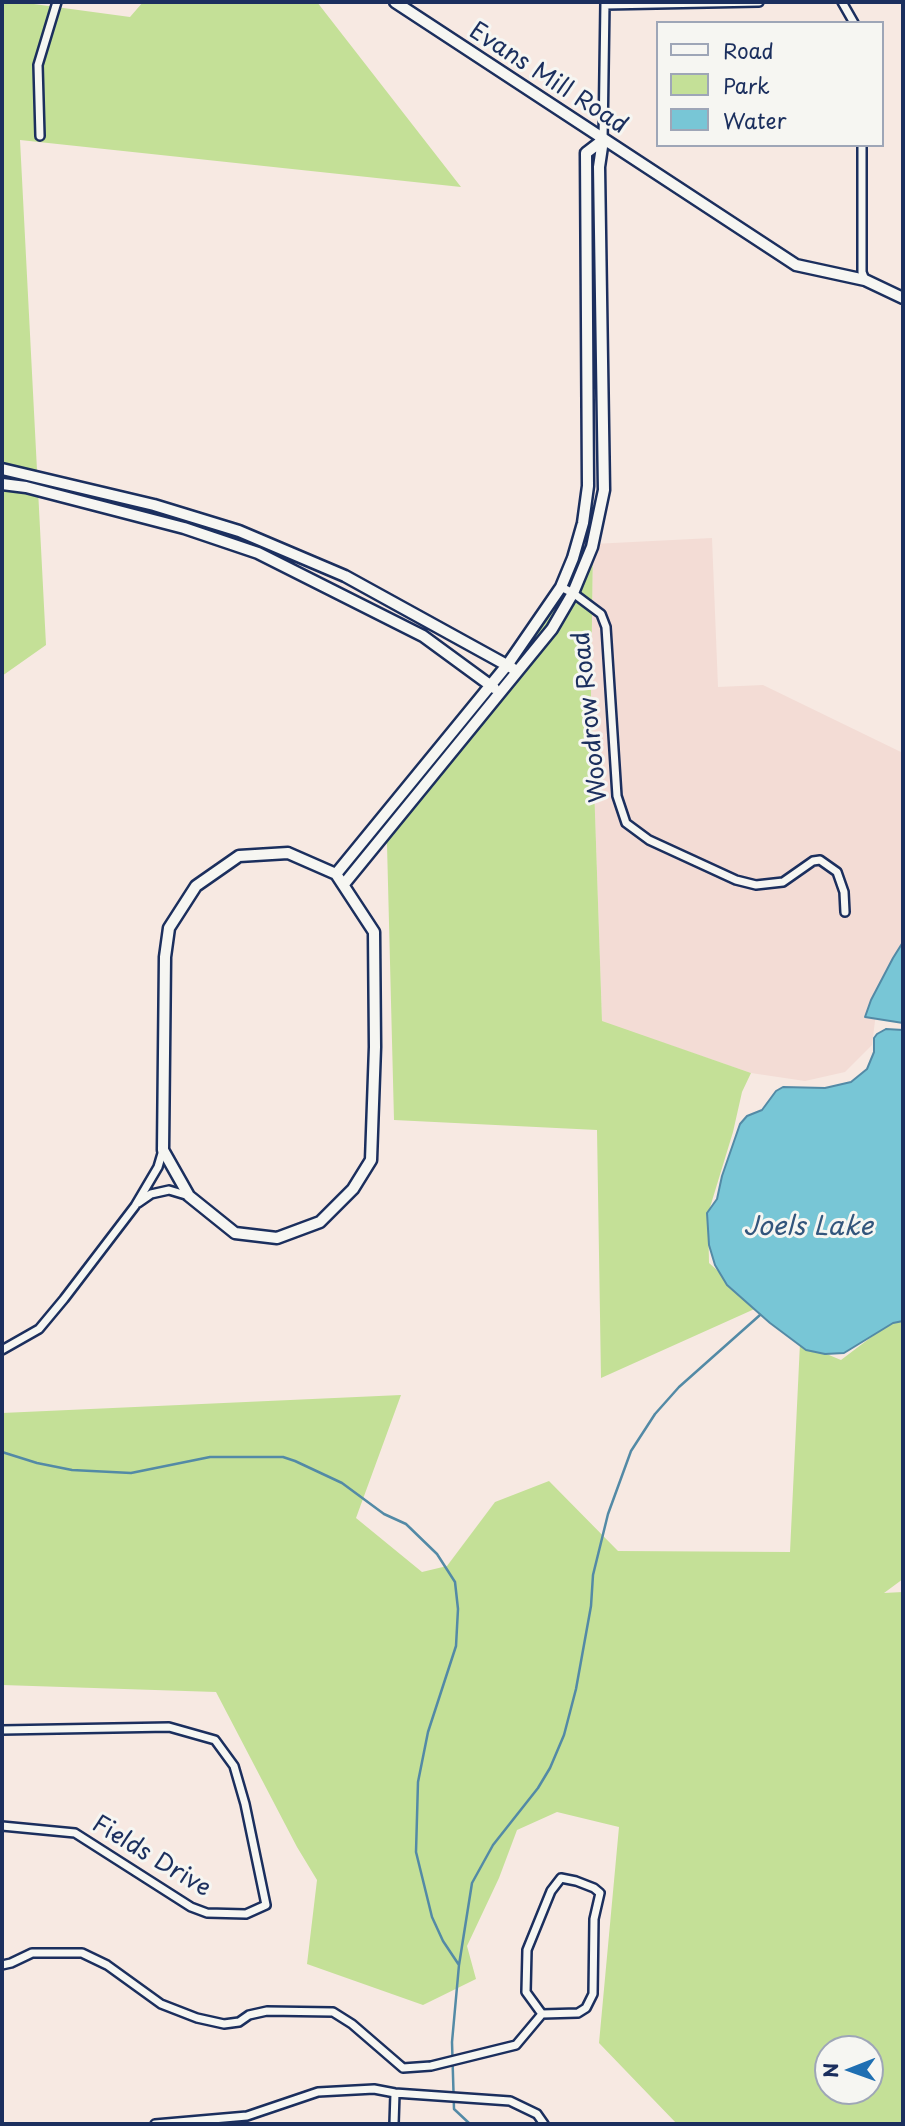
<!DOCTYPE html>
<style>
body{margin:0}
#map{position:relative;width:905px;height:2126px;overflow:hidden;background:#f7e9e2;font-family:"Playpen Sans",sans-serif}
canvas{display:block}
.frame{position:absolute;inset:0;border:4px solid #1b2f5e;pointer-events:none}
.legend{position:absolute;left:656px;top:21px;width:228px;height:126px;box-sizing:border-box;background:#f6f6f2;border:2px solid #9ea6b7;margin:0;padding:9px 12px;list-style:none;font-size:21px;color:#1b2f5e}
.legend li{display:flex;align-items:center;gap:14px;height:35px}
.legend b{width:35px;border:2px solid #9ea6b7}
.north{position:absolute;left:814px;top:2035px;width:70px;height:70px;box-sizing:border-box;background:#f6f6f2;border:2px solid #9ea6b7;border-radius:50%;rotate:269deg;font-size:19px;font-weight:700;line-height:28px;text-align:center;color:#1b2f5e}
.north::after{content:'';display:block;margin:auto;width:24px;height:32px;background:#1f6fb2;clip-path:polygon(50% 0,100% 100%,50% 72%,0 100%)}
</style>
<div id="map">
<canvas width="905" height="2126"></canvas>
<div class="frame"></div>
<ul class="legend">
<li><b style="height:9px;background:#f6f6f2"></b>Road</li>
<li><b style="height:19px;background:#c4e097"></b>Park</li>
<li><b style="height:19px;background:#78c6d6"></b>Water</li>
</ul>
<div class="north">N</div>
</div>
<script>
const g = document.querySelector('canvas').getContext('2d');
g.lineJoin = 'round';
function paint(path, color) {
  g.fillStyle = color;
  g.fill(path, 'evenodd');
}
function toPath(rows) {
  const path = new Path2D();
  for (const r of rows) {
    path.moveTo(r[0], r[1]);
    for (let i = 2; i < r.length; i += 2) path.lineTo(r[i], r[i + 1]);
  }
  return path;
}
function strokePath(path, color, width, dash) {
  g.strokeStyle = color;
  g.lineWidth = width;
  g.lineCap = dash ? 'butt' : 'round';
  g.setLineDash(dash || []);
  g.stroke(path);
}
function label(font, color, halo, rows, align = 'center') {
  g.font = font + ' "Playpen Sans",sans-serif';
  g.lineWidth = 6;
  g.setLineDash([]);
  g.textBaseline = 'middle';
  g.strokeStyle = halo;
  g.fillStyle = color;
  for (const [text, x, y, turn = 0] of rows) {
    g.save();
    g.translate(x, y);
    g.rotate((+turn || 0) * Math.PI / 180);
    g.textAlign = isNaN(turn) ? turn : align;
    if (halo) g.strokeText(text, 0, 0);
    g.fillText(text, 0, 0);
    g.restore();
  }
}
const built = toPath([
 [712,538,718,687,763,685,903,753,903,949,876,1013,872,1045,845,1072,805,1081,751,1073,602,1022,591,695,593,544]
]);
const green = toPath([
 [2,2,19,2,130,17,143,2,317,2,461,187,20,140,46,645,2,676],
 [593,544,591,695,602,1021,751,1073,742,1092,733,1132,708,1214,709,1263,759,1307,601,1378,597,1130,394,1120,386,805],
 [903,1313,903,1579,884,1593,903,1592,903,2124,677,2124,599,2043,619,1827,557,1812,517,1830,499,1878,467,1946,476,1979,423,2005,307,1964,317,1880,297,1847,216,1692,2,1685,2,1413,401,1395,356,1518,422,1572,447,1566,495,1502,549,1481,618,1551,790,1552,800,1343,841,1360],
 [828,2049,870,2049,870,2091,828,2091]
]);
const water = toPath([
 [903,942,903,1023,865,1017,871,1000,893,958,903,942],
 [886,1029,903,1030,903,1321,893,1323,844,1353,825,1354,806,1350,770,1323,727,1285,715,1265,709,1245,707,1213,717,1199,722,1176,740,1124,747,1116,762,1110,776,1091,783,1087,825,1088,851,1082,867,1069,874,1052,874,1038,877,1034,886,1029]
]);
const stream = toPath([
 [2,1452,37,1463,72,1470,131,1473,210,1457,283,1457,295,1461,342,1483,384,1514,406,1524,437,1554,455,1582,458,1609,456,1646,428,1732,418,1782,416,1852,432,1917,443,1941,459,1965],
 [470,2124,454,2109,452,2042,459,1965,472,1883,493,1845,538,1788,550,1768,564,1735,576,1689,591,1606,593,1575,608,1514,631,1451,655,1414,679,1387,760,1315]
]);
const street = toPath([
 [842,2,854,23],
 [605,5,759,2],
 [40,136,38,65,57,2],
 [603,140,605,2],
 [862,145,862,272,865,280],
 [561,587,573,593,601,614,606,627,617,796,626,823,649,840,736,880,756,885,783,882,813,861,820,860,837,872,844,892,845,912],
 [138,1203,151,1194,169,1190,189,1196],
 [2,1350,39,1329,64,1299,135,1206,158,1167,163,1150],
 [2,1730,169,1727,215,1740,234,1766,245,1804,266,1905,246,1914,207,1913,191,1907,75,1833,2,1826],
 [2,1965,11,1963,32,1953,82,1953,107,1965,161,2004,197,2018,224,2024,239,2022,249,2015,267,2011,333,2012,352,2024,403,2068,431,2066,516,2045,542,2014,578,2013,586,2008,593,1994,594,1919,600,1893,594,1888,576,1881,561,1878,551,1891,527,1950,526,1992,542,2014],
 [155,2124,247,2116,318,2092,374,2089,395,2093,510,2101,537,2114,544,2124],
 [394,2124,395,2093]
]);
const secondary = toPath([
 [395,2,796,265,865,280,903,298],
 [2,469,154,505,239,531,345,576,512,668],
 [2,484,26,487,184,528,258,553,423,636,494,688],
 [288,853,336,874,374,932,375,1047,371,1160,353,1189,320,1222,277,1238,235,1233,189,1196,163,1150,165,957,169,928,196,886,239,856,288,853],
 [336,874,508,664,561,587,573,558,583,523,588,486,586,153,603,140],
 [344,884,552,629,573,593,592,547,604,490,599,167,603,140]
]);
const streetNames = [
 ["Evans Mill Road",548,79,33],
 ["Woodrow Road",591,717,-96],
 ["Fields Drive",151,1857,31]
];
const waterNames = [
 ["Joels Lake",808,1228]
];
paint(built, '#f3dcd5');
paint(green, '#c4e097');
paint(water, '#78c6d6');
strokePath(water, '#538aa6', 2);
strokePath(stream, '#538aa6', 2.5);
strokePath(street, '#1b2f5e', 12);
strokePath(secondary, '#1b2f5e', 15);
strokePath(street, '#f6f6f2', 7);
strokePath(secondary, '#f6f6f2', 10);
label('24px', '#1b2f5e', '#f6f6f2', streetNames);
label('italic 26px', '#32557c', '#f6f6f2', waterNames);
</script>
